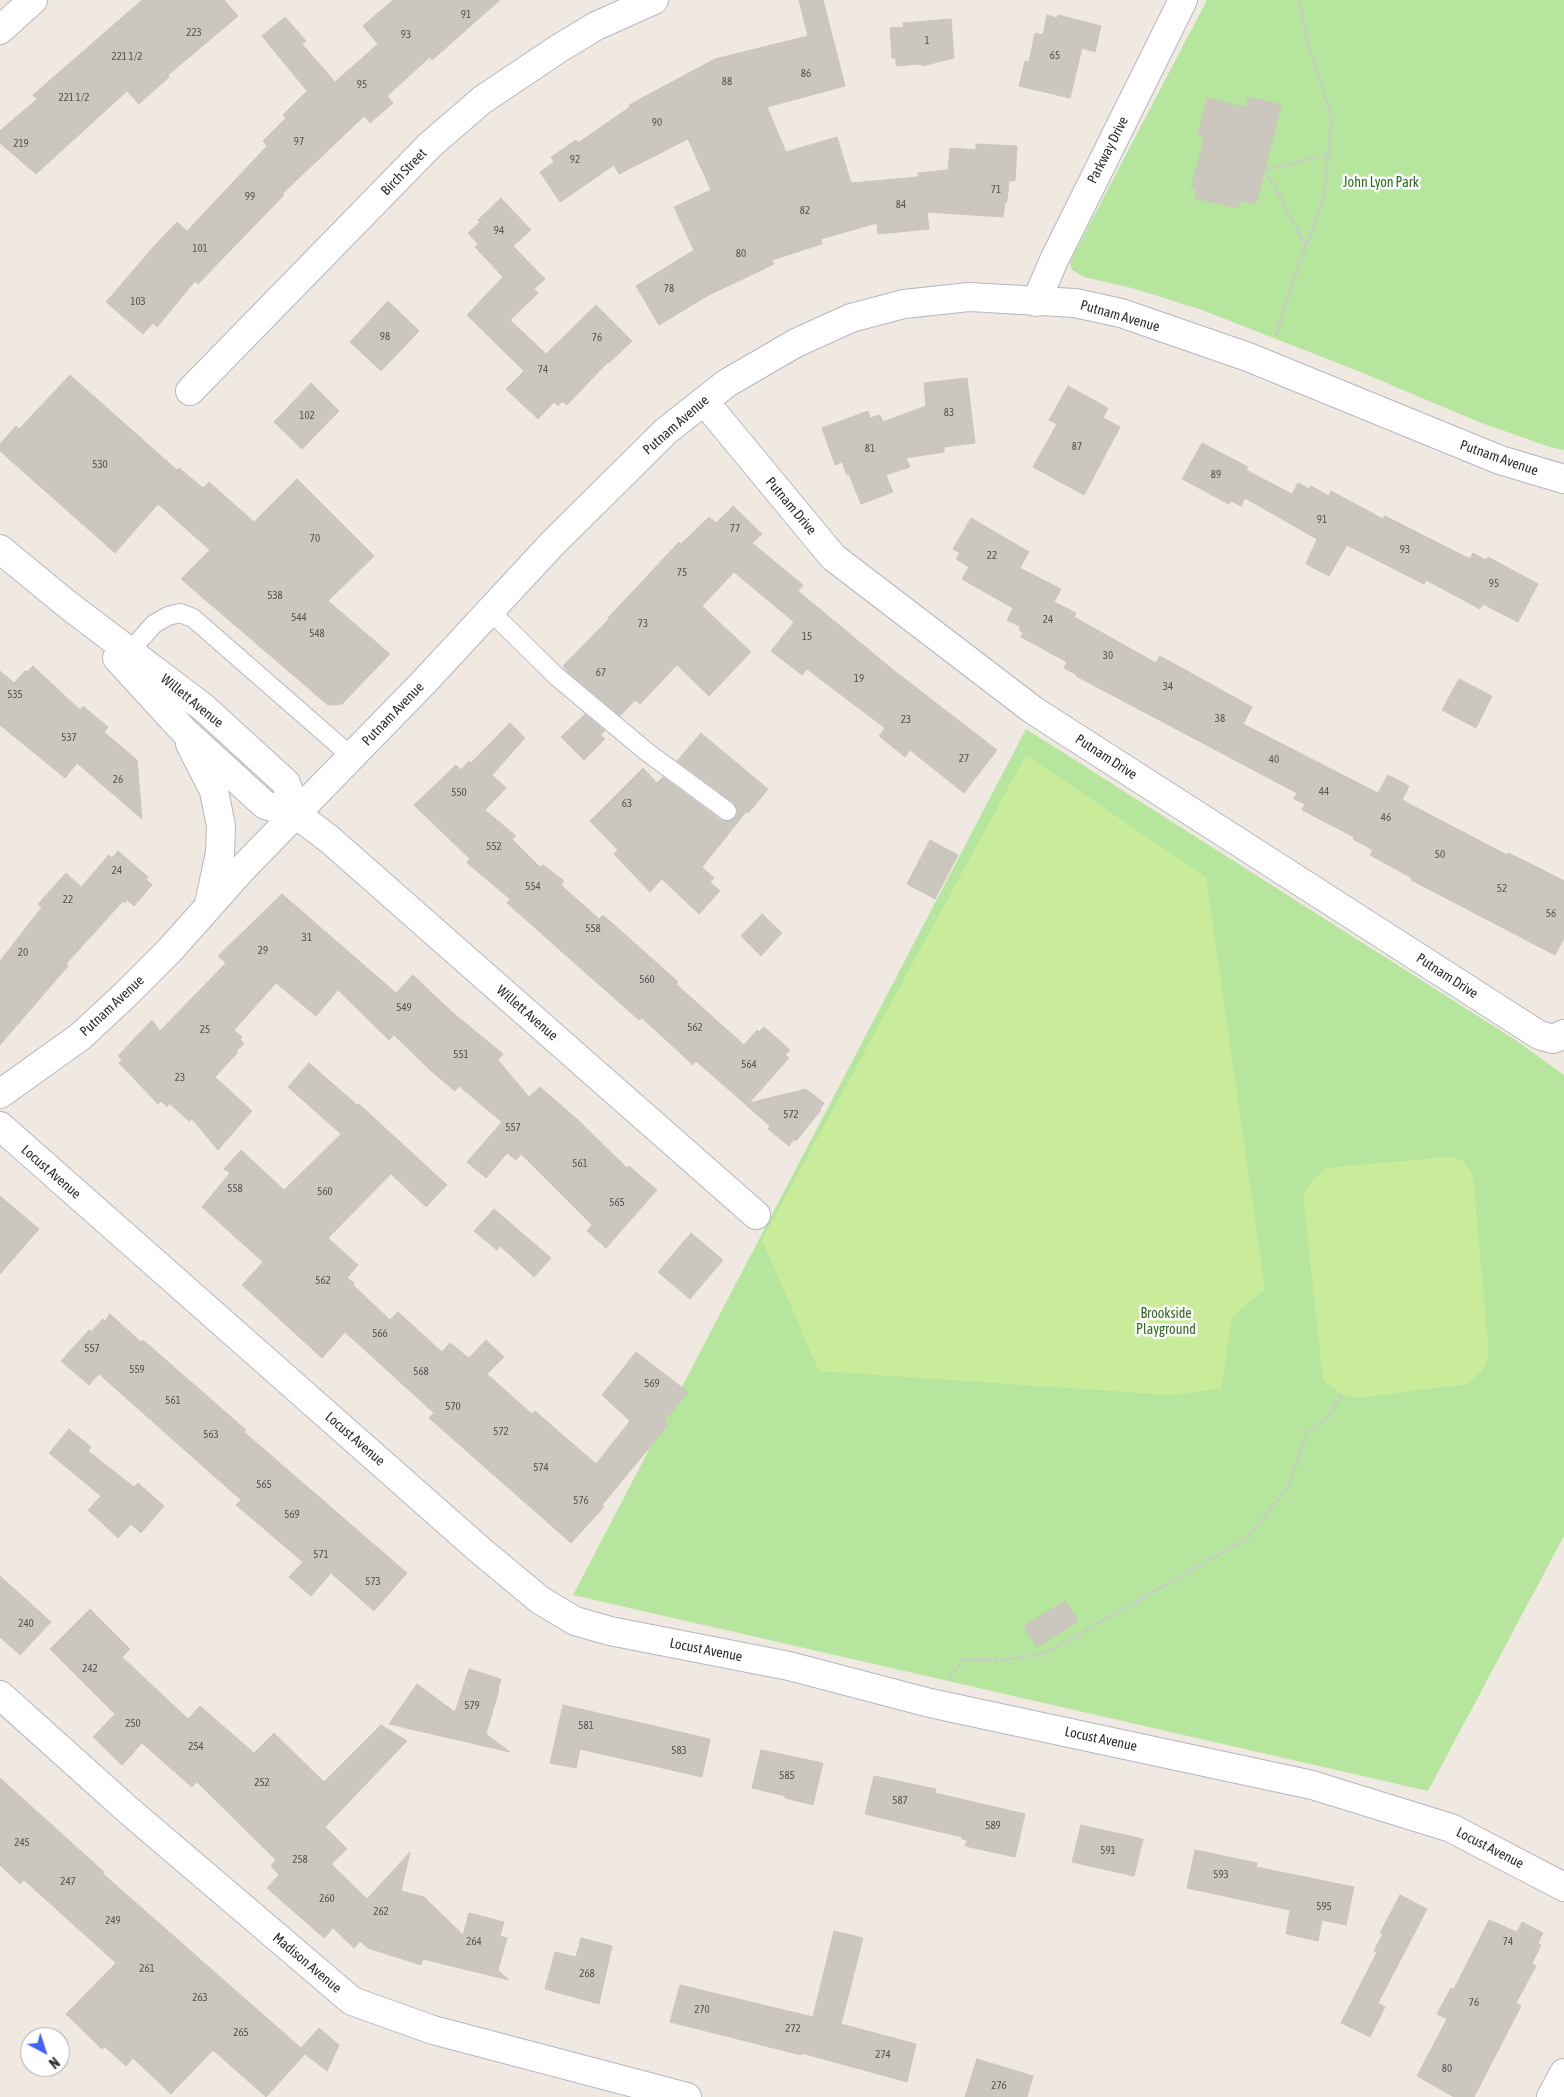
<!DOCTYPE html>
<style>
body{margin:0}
#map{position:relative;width:1564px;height:2097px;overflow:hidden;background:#efe9e1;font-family:"Asap Condensed",sans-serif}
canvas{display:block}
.north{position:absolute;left:20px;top:2027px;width:50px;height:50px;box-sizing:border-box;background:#fff;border:1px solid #ababab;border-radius:50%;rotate:140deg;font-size:14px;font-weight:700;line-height:20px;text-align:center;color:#2e2e2e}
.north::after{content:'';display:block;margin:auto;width:18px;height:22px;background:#4264fb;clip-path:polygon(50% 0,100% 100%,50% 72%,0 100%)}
</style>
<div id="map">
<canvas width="1564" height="2097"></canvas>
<div class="north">N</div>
</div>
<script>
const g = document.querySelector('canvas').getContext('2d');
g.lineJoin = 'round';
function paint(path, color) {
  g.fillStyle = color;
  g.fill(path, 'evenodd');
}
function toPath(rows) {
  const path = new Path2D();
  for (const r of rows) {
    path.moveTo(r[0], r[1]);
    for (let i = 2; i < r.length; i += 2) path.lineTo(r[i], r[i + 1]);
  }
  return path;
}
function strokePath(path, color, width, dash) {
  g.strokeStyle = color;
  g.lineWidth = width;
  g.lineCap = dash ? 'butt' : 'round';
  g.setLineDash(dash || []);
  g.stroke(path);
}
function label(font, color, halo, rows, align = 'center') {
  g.font = font + ' "Asap Condensed",sans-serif';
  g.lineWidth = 5;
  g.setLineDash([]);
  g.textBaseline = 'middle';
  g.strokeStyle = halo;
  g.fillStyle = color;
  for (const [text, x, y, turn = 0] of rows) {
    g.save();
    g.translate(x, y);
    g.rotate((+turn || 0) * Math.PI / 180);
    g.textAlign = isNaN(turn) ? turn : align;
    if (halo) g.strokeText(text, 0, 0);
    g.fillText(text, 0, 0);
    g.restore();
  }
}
const green = toPath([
 [1207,0,1564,0,1564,450,1550,447,1479,422,1358,371,1202,310,1132,288,1084,277,1072,270,1070,262,1076,250],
 [1026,729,1517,1041,1564,1075,1564,1536,1428,1791,573,1595]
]);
const pitch = toPath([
 [1026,755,1206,877,1265,1289,1232,1317,1221,1389,1170,1395,819,1371,762,1240],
 [1448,1157,1463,1160,1473,1175,1489,1356,1482,1371,1467,1384,1357,1398,1342,1394,1323,1380,1303,1195,1313,1179,1326,1168]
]);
const building = toPath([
 [142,0,224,0,238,16,168,75,169,77,139,104,127,91,36,174,0,143,0,131,37,99,33,95,142,0],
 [393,0,500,0,432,60,430,57,387,96,393,103,370,123,364,116,339,140,282,194,284,195,198,284,195,281,157,327,153,323,143,334,106,302,156,244,177,222,187,231,267,146,263,141,286,118,283,115,307,91,262,36,285,17,306,41,302,44,335,82,378,44,363,26,393,0],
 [799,0,823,0,845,86,767,107,786,152,837,137,851,183,918,177,918,173,948,170,950,148,976,150,976,144,1017,146,1015,181,1009,181,1007,202,1005,202,1003,217,927,212,929,229,878,234,877,223,821,239,822,244,772,260,774,264,707,296,659,325,636,286,694,250,674,207,711,190,688,139,619,174,614,165,560,202,540,172,554,162,551,157,576,140,578,143,630,107,629,105,715,59,808,36,799,0],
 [1047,15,1057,18,1058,15,1101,26,1095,52,1082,48,1070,98,1019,86,1025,61,1029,62,1035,33,1043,35,1047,15],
 [951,19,954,58,922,66,921,64,896,66,896,58,892,58,890,28,904,27,903,23,951,19],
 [1248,97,1281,105,1256,204,1240,200,1238,208,1195,198,1197,190,1191,188,1205,137,1198,135,1207,98,1246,108,1248,97],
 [501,198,531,230,513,246,545,279,534,289,538,293,510,320,546,354,596,305,632,341,609,363,608,362,567,405,562,401,558,406,554,402,538,419,506,389,524,371,467,315,503,277,475,247,478,244,468,233,480,222,478,220,501,198],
 [388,301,419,331,381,371,350,342,388,301],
 [70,375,177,470,179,468,203,488,209,482,254,522,297,479,374,556,328,601,390,654,342,704,328,705,181,579,210,550,158,504,115,553,0,451,0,444,16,426,19,429,70,375],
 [967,378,975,443,944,447,944,452,906,458,910,467,886,475,893,492,861,504,849,474,847,475,842,462,835,465,822,428,868,411,870,418,880,415,883,422,926,406,924,383,967,378],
 [311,383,339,411,302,449,274,422,311,383],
 [1068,386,1108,408,1103,418,1120,427,1084,495,1033,467,1057,424,1049,420,1068,386],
 [1202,443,1248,467,1246,470,1292,494,1298,483,1309,489,1311,486,1329,496,1331,491,1383,519,1385,516,1470,559,1473,553,1486,560,1488,557,1538,584,1518,622,1483,604,1480,609,1426,580,1424,584,1347,545,1329,576,1306,564,1317,539,1245,498,1241,506,1231,501,1229,504,1182,479,1202,443],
 [733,506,762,534,752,543,803,585,798,591,892,669,997,750,964,793,910,750,905,757,879,736,885,728,807,669,802,675,771,651,794,622,734,572,702,606,751,652,709,696,677,665,640,704,635,700,620,716,570,674,563,666,609,619,608,618,679,542,681,544,709,517,716,523,733,506],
 [971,518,1029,552,1020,568,1061,589,1054,602,1076,613,1074,617,1156,663,1160,656,1252,707,1243,724,1378,793,1388,775,1409,786,1402,800,1507,855,1508,853,1533,865,1564,881,1564,938,1555,955,1411,880,1412,878,1370,855,1373,850,1353,839,1354,837,1302,810,1305,804,1294,799,1297,793,1076,676,1077,675,1064,668,1067,662,1021,637,1023,632,1019,630,1021,627,1007,620,1013,608,962,579,969,567,956,559,960,553,953,549,971,518],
 [33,666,80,710,83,706,108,727,104,732,137,760,142,819,77,763,65,778,0,725,0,671,14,683,25,671,27,672,33,666],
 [1459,679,1492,696,1476,728,1442,710,1459,679],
 [585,714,605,731,600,735,605,739,584,760,561,737,585,714],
 [510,723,525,738,492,775,506,788,485,810,516,836,512,839,540,867,543,865,564,881,561,885,599,919,603,915,676,980,678,982,676,984,744,1045,757,1030,759,1032,764,1027,790,1050,785,1055,789,1058,749,1103,806,1089,824,1103,820,1109,821,1110,796,1141,794,1139,789,1146,768,1129,770,1126,696,1061,693,1065,642,1018,639,1020,507,903,510,899,467,863,470,859,414,805,456,765,461,770,469,761,471,763,510,723],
 [701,733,768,789,751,810,748,813,746,812,702,867,714,878,710,882,720,891,699,914,662,879,650,892,614,854,618,850,590,821,643,768,657,783,663,777,721,820,731,821,735,818,738,812,734,803,677,761,701,733],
 [930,840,958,855,935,899,907,884,930,840],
 [118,851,148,877,146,879,152,885,134,906,127,900,125,903,123,901,66,964,68,966,0,1045,0,961,42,907,38,904,66,873,81,887,109,855,112,858,118,851],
 [282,894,396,993,413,975,452,1012,503,1054,498,1060,529,1097,540,1087,578,1120,627,1168,629,1166,657,1190,606,1248,587,1231,592,1225,521,1154,516,1160,507,1153,486,1178,467,1162,502,1122,459,1086,455,1091,430,1070,394,1035,389,1040,338,990,316,1016,276,983,234,1030,242,1037,240,1039,244,1044,236,1051,238,1052,215,1077,252,1111,218,1150,192,1119,189,1121,169,1103,167,1107,161,1101,158,1104,119,1063,122,1060,118,1056,152,1020,160,1031,226,963,218,956,282,894],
 [762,914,782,933,761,956,741,936,762,914],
 [309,1063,357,1105,359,1104,447,1185,426,1207,391,1174,328,1238,358,1265,347,1278,354,1283,353,1285,390,1320,398,1312,442,1352,450,1343,469,1358,486,1340,504,1357,487,1374,532,1414,535,1411,596,1464,630,1421,602,1395,636,1352,688,1392,664,1421,668,1425,602,1505,604,1507,571,1543,429,1418,434,1413,345,1332,322,1358,242,1285,263,1262,202,1207,230,1173,224,1169,241,1150,284,1190,341,1134,288,1087,309,1063],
 [0,1196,39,1229,0,1274,0,1196],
 [494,1209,551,1258,534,1277,500,1246,497,1250,474,1231,494,1209],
 [691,1233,723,1260,690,1299,658,1272,691,1233],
 [110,1314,141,1342,143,1340,246,1430,244,1432,407,1573,374,1611,331,1573,311,1596,289,1577,303,1562,236,1505,241,1500,99,1374,89,1385,61,1361,89,1330,91,1332,103,1319,105,1321,110,1314],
 [69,1429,91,1447,88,1451,134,1487,138,1483,164,1506,141,1533,131,1524,118,1538,88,1510,101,1496,49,1453,69,1429],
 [0,1576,51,1622,20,1655,0,1637,0,1576],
 [1065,1601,1078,1621,1037,1647,1024,1626,1065,1601],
 [90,1609,130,1649,122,1657,188,1719,200,1706,254,1753,274,1733,324,1782,381,1725,407,1741,325,1827,347,1849,331,1864,367,1899,410,1852,401,1891,424,1897,463,1935,469,1913,504,1922,500,1936,507,1938,498,1970,509,1980,423,1959,421,1965,368,1948,360,1941,354,1948,333,1928,324,1938,267,1888,279,1875,271,1866,276,1860,197,1782,192,1787,142,1743,122,1765,93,1737,115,1714,50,1649,90,1609],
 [469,1669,501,1679,498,1689,499,1690,486,1734,510,1752,389,1724,417,1684,455,1712,469,1669],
 [563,1705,710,1739,702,1777,580,1749,576,1768,550,1763,563,1705],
 [761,1750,823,1763,813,1805,785,1798,785,1796,752,1788,761,1750],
 [874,1776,936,1789,935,1793,1025,1814,1015,1857,965,1846,967,1840,962,1839,962,1837,865,1814,874,1776],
 [0,1778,104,1872,102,1873,301,2048,319,2028,339,2045,327,2071,305,2054,266,2097,213,2050,171,2094,133,2058,126,2066,104,2046,102,2049,66,2014,116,1963,24,1880,20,1884,0,1865,0,1778],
 [1081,1825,1143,1839,1134,1876,1072,1862,1081,1825],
 [1195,1850,1257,1863,1256,1867,1354,1887,1346,1925,1322,1920,1318,1941,1286,1934,1290,1910,1187,1888,1195,1850],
 [1400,1895,1427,1909,1378,2003,1385,2007,1370,2037,1341,2023,1377,1952,1374,1951,1383,1933,1380,1933,1400,1895],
 [1489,1920,1517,1932,1522,1922,1543,1933,1538,1943,1541,1945,1532,1963,1536,1966,1516,2003,1521,2006,1474,2097,1454,2097,1417,2076,1447,2019,1437,2014,1451,1988,1454,1989,1489,1920],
 [834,1931,863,1938,841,2024,916,2044,907,2082,802,2053,801,2055,670,2022,680,1985,813,2017,834,1931],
 [581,1938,612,1946,599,2004,545,1989,555,1952,576,1957,581,1938],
 [977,2059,1033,2076,1027,2097,965,2097,977,2059]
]);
const path = toPath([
 [1306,247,1276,188,1264,170,1329,154],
 [1276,336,1294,279,1324,197,1332,119,1308,43,1299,0],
 [950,1677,963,1660,1011,1659,1048,1652,1246,1539,1288,1487,1306,1435,1327,1418,1342,1394]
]);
const service = toPath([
 [490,611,556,676,647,752,727,811],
 [123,659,154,624,168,616,180,613,193,618,351,756]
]);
const minor = toPath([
 [0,30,33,0],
 [1036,302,1054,260,1183,0],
 [190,391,430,145,482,100,558,49,596,26,654,0],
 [704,401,833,557,1033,710,1539,1035,1553,1039,1564,1034],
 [296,814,329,839,756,1215],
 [0,1126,481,1551,540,1600,575,1621,610,1631,789,1666,930,1703,1312,1785,1451,1828,1564,1887],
 [0,1695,128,1810,352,2001,433,2030,687,2097],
 [1551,2097,1564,2073]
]);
const tertiary = toPath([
 [0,549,68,605,204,708,286,783,296,814],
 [117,658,183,730,265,805,296,814],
 [190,744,214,791,221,826,220,853,209,904],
 [0,1094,81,1036,126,994,170,950,242,869,424,682,552,544,666,431,727,383,796,343,851,318,904,304,969,297,1075,303,1121,313,1248,357,1500,460,1564,479]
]);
const numberNames = [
 ["91",466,15],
 ["223",194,33],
 ["93",406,35],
 ["1",927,41],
 ["65",1055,56],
 ["221 1/2",127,57],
 ["86",806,74],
 ["88",727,82],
 ["95",362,85],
 ["221 1/2",74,98],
 ["90",657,123],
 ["97",299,142],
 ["219",21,144],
 ["92",575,160],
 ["71",996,190],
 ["99",250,197],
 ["84",901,205],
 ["82",805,211],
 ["94",499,231],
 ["101",200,249],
 ["80",741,254],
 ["78",669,289],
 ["103",138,302],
 ["98",385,337],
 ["76",597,338],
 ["74",543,370],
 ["83",949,413],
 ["102",307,416],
 ["87",1077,447],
 ["81",870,449],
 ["530",100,465],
 ["89",1216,475],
 ["91",1322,520],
 ["77",735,529],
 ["70",315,539],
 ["93",1405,550],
 ["22",992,556],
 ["75",682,573],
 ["95",1494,584],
 ["538",275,596],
 ["544",299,618],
 ["24",1048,620],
 ["73",643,624],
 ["548",317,634],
 ["15",807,637],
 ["30",1108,656],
 ["67",601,673],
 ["19",859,679],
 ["34",1168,687],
 ["535",15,695],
 ["38",1220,719],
 ["23",906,720],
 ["537",69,738],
 ["27",964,759],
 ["40",1274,760],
 ["26",118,780],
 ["44",1324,792],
 ["550",459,793],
 ["63",627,804],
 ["46",1386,818],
 ["552",494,847],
 ["50",1440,855],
 ["24",117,871],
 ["554",533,887],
 ["52",1502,889],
 ["22",68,900],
 ["56",1551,914],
 ["558",593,929],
 ["31",307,938],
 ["29",263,951],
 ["20",23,953],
 ["560",647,980],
 ["549",404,1008],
 ["562",695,1028],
 ["25",205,1030],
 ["551",461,1055],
 ["564",749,1065],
 ["23",180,1078],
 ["572",791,1115],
 ["557",513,1128],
 ["561",580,1164],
 ["558",235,1189],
 ["560",325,1192],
 ["565",617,1203],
 ["562",323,1281],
 ["566",380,1334],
 ["557",92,1349],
 ["559",137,1370],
 ["568",421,1372],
 ["569",652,1384],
 ["561",173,1401],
 ["570",453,1407],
 ["572",501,1432],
 ["563",211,1435],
 ["574",541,1468],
 ["565",264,1485],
 ["576",581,1501],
 ["569",292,1515],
 ["571",321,1555],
 ["573",373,1582],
 ["240",26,1624],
 ["242",90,1669],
 ["579",472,1706],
 ["250",133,1724],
 ["581",586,1726],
 ["254",196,1747],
 ["583",679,1751],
 ["585",787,1776],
 ["252",262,1783],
 ["587",900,1801],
 ["589",993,1826],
 ["245",22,1843],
 ["591",1108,1851],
 ["258",300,1860],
 ["593",1221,1875],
 ["247",68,1882],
 ["260",327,1899],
 ["595",1324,1907],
 ["262",381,1912],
 ["249",113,1921],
 ["264",474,1942],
 ["74",1508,1942],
 ["261",147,1969],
 ["268",587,1974],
 ["263",200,1998],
 ["76",1474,2003],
 ["270",702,2010],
 ["272",793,2029],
 ["265",241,2033],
 ["274",883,2055],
 ["80",1447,2069],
 ["276",999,2086]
];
const streetNames = [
 ["Parkway Drive",1108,150,-63],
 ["Birch Street",404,172,-46],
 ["Putnam Avenue",1120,316,16],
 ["Putnam Avenue",676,425,-41],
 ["Putnam Avenue",1499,458,19],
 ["Putnam Drive",791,506,50],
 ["Willett Avenue",192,701,39],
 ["Putnam Avenue",393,714,-46],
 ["Putnam Drive",1106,757,33],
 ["Putnam Drive",1447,976,33],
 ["Putnam Avenue",112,1006,-43],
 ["Willett Avenue",527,1013,41],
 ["Locust Avenue",51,1172,41],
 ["Locust Avenue",355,1439,41],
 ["Locust Avenue",706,1650,11],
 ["Locust Avenue",1101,1739,12],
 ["Locust Avenue",1490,1848,27],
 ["Madison Avenue",307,1963,40]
];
const parkNames = [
 ["John Lyon Park",1381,183],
 ["Brookside",1166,1314],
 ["Playground",1166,1330]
];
paint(green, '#b6e59e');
paint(pitch, '#c9ec9a');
paint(building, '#cbc7bf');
strokePath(building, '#cbc5ba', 1);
strokePath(service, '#b4b7c1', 20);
strokePath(minor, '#b4b7c1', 30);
strokePath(tertiary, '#b4b7c1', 30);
strokePath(path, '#c9c9c9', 3, [4, 2.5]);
strokePath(service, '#fff', 18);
strokePath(minor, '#fff', 28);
strokePath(tertiary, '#fff', 28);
label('11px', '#555452', null, numberNames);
label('14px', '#2e2e2e', '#fff', streetNames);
label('14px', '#2c6e1b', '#fff', parkNames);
</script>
